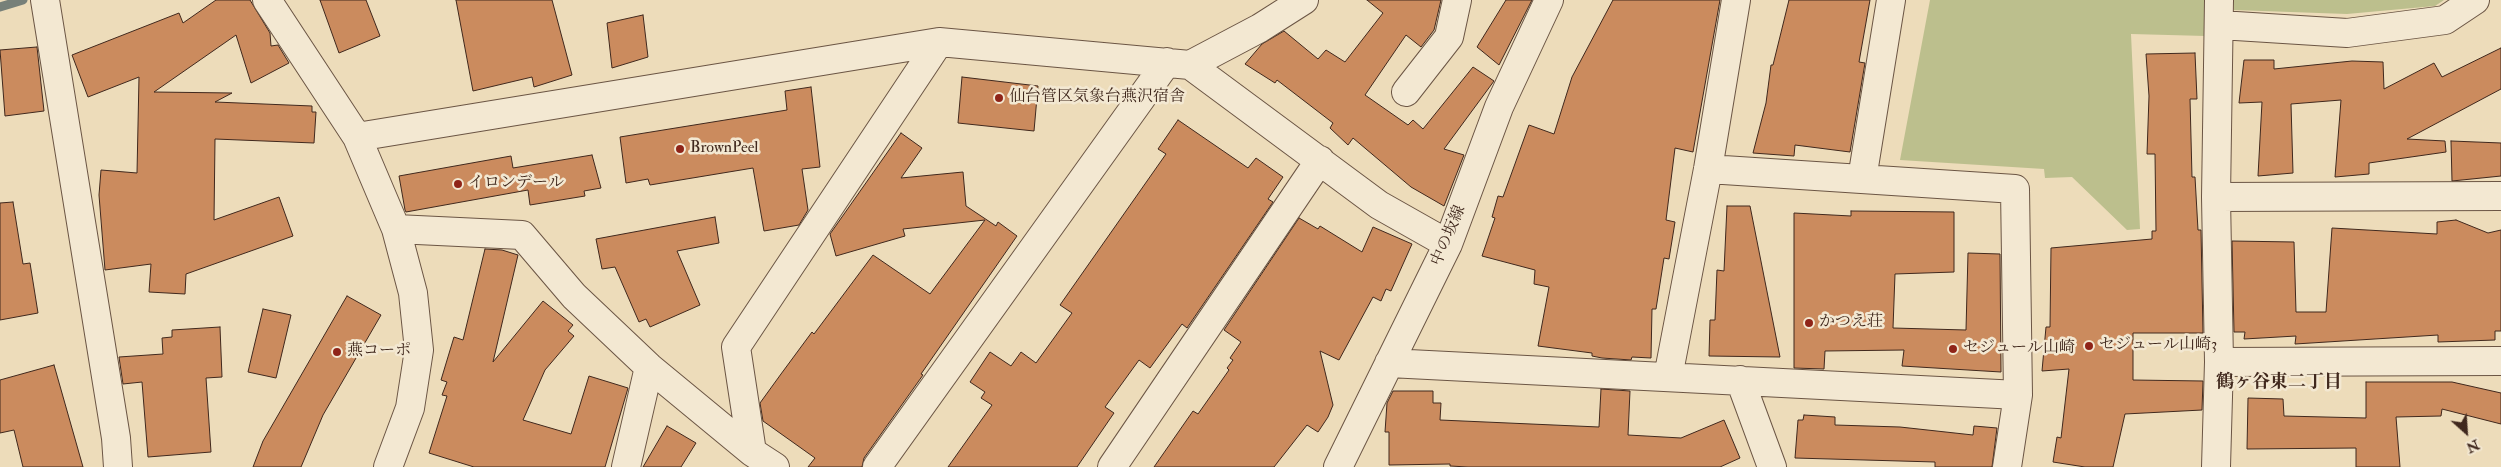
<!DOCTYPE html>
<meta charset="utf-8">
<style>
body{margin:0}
#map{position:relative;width:2501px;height:467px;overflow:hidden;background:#eddcba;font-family:"IM FELL Double Pica",serif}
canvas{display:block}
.north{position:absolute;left:2441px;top:407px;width:50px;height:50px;-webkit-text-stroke:4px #f3e8d2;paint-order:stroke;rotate:154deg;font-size:14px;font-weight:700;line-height:20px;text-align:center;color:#40281d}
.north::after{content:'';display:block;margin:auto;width:18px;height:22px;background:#40281d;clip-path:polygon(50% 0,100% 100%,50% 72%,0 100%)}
</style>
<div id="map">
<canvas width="2501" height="467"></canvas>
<div class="north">N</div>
</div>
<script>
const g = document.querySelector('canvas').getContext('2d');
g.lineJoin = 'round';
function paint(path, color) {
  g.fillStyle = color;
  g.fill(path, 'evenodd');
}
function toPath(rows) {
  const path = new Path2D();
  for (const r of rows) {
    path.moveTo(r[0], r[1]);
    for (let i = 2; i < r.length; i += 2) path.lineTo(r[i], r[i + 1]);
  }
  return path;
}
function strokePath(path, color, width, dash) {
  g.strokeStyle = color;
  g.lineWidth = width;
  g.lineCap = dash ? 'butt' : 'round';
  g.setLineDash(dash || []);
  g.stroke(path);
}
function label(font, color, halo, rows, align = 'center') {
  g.font = font + ' "IM FELL Double Pica","Noto Serif JP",serif';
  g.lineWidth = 5;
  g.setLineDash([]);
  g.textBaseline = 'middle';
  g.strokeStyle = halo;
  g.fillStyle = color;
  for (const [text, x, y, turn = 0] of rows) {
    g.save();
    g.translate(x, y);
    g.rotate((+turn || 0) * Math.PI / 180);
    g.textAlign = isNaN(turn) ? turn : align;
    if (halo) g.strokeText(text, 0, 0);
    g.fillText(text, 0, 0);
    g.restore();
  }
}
const green = toPath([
 [1930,0,2206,0,2206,36,2131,34,2140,229,2127,230,2072,177,2045,178,2044,169,1900,160],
 [2233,0,2444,0,2435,6,2347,14,2234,10]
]);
const stream = toPath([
 [0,7,23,0]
]);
const building = toPath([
 [216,0,250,0,270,33,271,46,278,45,289,63,251,83,236,35,154,92,232,93,215,102,312,106,312,112,316,112,314,143,215,139,214,220,279,197,293,236,186,274,185,294,149,292,151,264,105,270,99,195,101,170,137,173,139,77,88,97,72,55,179,13,183,23,216,0],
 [320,0,366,0,380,36,339,53,320,0],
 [456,0,552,0,572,75,534,87,532,77,473,91,456,0],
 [1367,0,1441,0,1434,30,1421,47,1406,35,1365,95,1408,125,1413,120,1423,129,1473,67,1494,81,1444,149,1464,155,1444,206,1411,187,1353,138,1348,145,1330,128,1333,123,1277,80,1275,83,1245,64,1262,44,1284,31,1318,59,1326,50,1345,62,1383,13,1367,0],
 [1506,0,1532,0,1499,65,1477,47,1506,0],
 [1613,0,1720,0,1693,152,1675,148,1666,220,1675,222,1669,259,1664,258,1656,309,1652,309,1651,358,1632,357,1631,360,1602,358,1592,356,1592,353,1538,346,1549,287,1534,284,1535,270,1482,256,1495,218,1492,217,1498,196,1503,197,1529,125,1554,134,1572,77,1613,0],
 [1789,0,1870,0,1859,62,1865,63,1850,152,1795,145,1794,156,1753,153,1766,103,1771,65,1773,65,1789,0],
 [643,15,648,57,612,68,607,23,643,15],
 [37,47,44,111,5,116,0,50,37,47],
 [2501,48,2501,89,2407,139,2445,141,2446,152,2369,163,2369,174,2335,177,2341,100,2291,104,2293,173,2258,176,2262,102,2239,103,2244,60,2274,60,2274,69,2352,61,2383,62,2384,89,2434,63,2442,77,2501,48],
 [2195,53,2197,99,2190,99,2192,177,2195,177,2198,230,2201,230,2203,333,2133,333,2133,380,2203,381,2202,410,2125,414,2113,467,2085,467,2053,462,2057,437,2061,438,2069,369,2042,371,2046,327,2050,327,2051,248,2152,239,2152,231,2156,231,2155,154,2147,154,2149,96,2146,54,2195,53],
 [962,77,1038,86,1034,131,958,123,962,77],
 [811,87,820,167,802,169,808,210,799,225,764,231,753,168,650,185,648,179,626,183,620,137,787,110,785,91,811,87],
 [1178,120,1248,168,1256,158,1283,177,1268,199,1273,202,1187,328,1182,324,1150,368,1139,360,1105,407,1114,413,1077,467,948,467,992,405,981,398,985,392,970,382,990,352,1011,366,1021,352,1036,363,1072,313,1060,305,1166,154,1158,149,1178,120],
 [901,133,922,148,901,178,963,172,966,206,996,226,998,222,1017,236,921,374,923,375,864,458,862,467,808,467,815,458,763,421,760,403,781,374,812,332,814,334,873,255,930,294,985,220,903,229,905,236,836,256,830,234,901,133],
 [2451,141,2501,143,2501,176,2452,181,2451,141],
 [592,155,601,188,584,191,585,196,530,205,528,190,406,212,405,210,399,176,511,156,513,168,592,155],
 [13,202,23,264,30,263,38,313,0,320,0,203,13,202],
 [1727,206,1750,206,1780,357,1709,356,1710,320,1715,320,1717,270,1724,271,1727,206],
 [1851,211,1954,212,1954,272,1895,274,1893,328,1966,330,1968,253,2000,254,2001,372,1902,366,1904,350,1825,351,1824,369,1794,368,1794,213,1851,216,1851,211],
 [715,217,719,243,677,251,700,305,650,327,646,319,639,322,615,267,602,269,596,239,715,217],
 [1299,218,1318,229,1320,226,1362,252,1373,227,1412,244,1391,291,1386,289,1381,301,1373,297,1339,360,1320,351,1333,405,1328,417,1318,432,1307,425,1274,467,1154,467,1193,411,1198,414,1229,370,1227,368,1233,360,1230,358,1241,342,1224,330,1299,218],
 [2456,220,2488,233,2501,230,2501,331,2495,331,2495,340,2438,342,2438,335,2295,344,2296,336,2244,339,2245,332,2234,332,2232,241,2294,242,2296,312,2326,312,2332,228,2437,234,2437,222,2456,220],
 [485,249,502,250,518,255,493,362,543,301,573,325,568,331,574,336,545,370,523,420,571,434,589,376,628,388,605,467,474,467,429,453,447,396,442,395,447,382,441,380,454,337,463,340,485,249],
 [347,296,381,315,323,415,301,467,253,467,263,441,347,296],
 [263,309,291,315,276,378,248,372,263,309],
 [220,327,222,377,206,378,211,452,148,457,142,382,123,384,119,357,163,354,162,338,172,337,172,330,220,327],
 [54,365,83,467,23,467,14,430,0,433,0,380,54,365],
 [2366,382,2452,382,2501,393,2501,424,2442,409,2441,416,2396,417,2400,467,2356,467,2356,448,2247,449,2248,398,2283,399,2284,416,2366,418,2366,382],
 [1601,389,1630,391,1628,435,1681,438,1724,420,1740,458,1720,467,1468,467,1450,466,1450,464,1389,465,1389,432,1385,432,1387,403,1393,391,1433,391,1433,403,1441,403,1440,420,1599,427,1601,389],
 [1804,415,1835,417,1835,425,1900,427,1973,435,1974,426,1997,428,1992,467,1935,467,1935,462,1795,458,1798,420,1803,420,1804,415],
 [667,426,696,443,681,467,643,467,667,426]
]);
const minor = toPath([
 [45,0,116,438,118,467],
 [267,0,357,137,396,229,413,293,419,350,410,408,388,467],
 [2220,25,2347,33,2445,20,2475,0],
 [1190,65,1379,205,1448,244],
 [1406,92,1449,37,1457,0],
 [357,137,939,42,1190,65,1260,28,1304,0],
 [1708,169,2015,189,2018,395,2007,467],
 [1862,179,1891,0],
 [2216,197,2501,196],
 [396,229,522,235,574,296,649,367,752,452,775,467],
 [2219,362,2501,361],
 [1389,363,2018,395],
 [1668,377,1708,169,1736,0],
 [1740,380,1772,467],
 [752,452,736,347,939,42],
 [626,467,649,367],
 [877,467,1167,62],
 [1112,467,1320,160],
 [1338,467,1448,244,1499,107,1549,0],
 [2216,467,2219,362,2216,197,2219,0]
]);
const markers = [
 [999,98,5,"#8f2418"],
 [680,149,5,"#8f2418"],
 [458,184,5,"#8f2418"],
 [1809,323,5,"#8f2418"],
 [2089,346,5,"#8f2418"],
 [1953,349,5,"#8f2418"],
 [337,352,5,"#8f2418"]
];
const poiNames = [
 ["仙台管区気象台燕沢宿舎",1009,98],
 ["BrownPeel",690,149],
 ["イロンデール",468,184],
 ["かつえ荘",1819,323],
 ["セジュール山崎3",2099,346],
 ["セジュール山崎",1963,349],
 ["燕コーポ",347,352]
];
const streetNames = [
 ["中の坂線",1449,236,-67]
];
const neighbourhoodNames = [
 ["鶴ヶ谷東二丁目",2279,383]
];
paint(green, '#bcbf8d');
strokePath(stream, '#778079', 9);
paint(building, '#cb8b5e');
strokePath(building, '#40281d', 1);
strokePath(minor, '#6b5544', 30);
strokePath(minor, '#f3e8d2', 28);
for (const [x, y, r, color] of markers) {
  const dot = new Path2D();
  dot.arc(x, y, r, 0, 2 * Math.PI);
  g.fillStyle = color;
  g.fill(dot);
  strokePath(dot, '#f3e8d2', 2);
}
label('16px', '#40281d', '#f3e8d2', poiNames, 'left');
label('16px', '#40281d', '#f3e8d2', streetNames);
label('bold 18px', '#40281d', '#f3e8d2', neighbourhoodNames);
</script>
